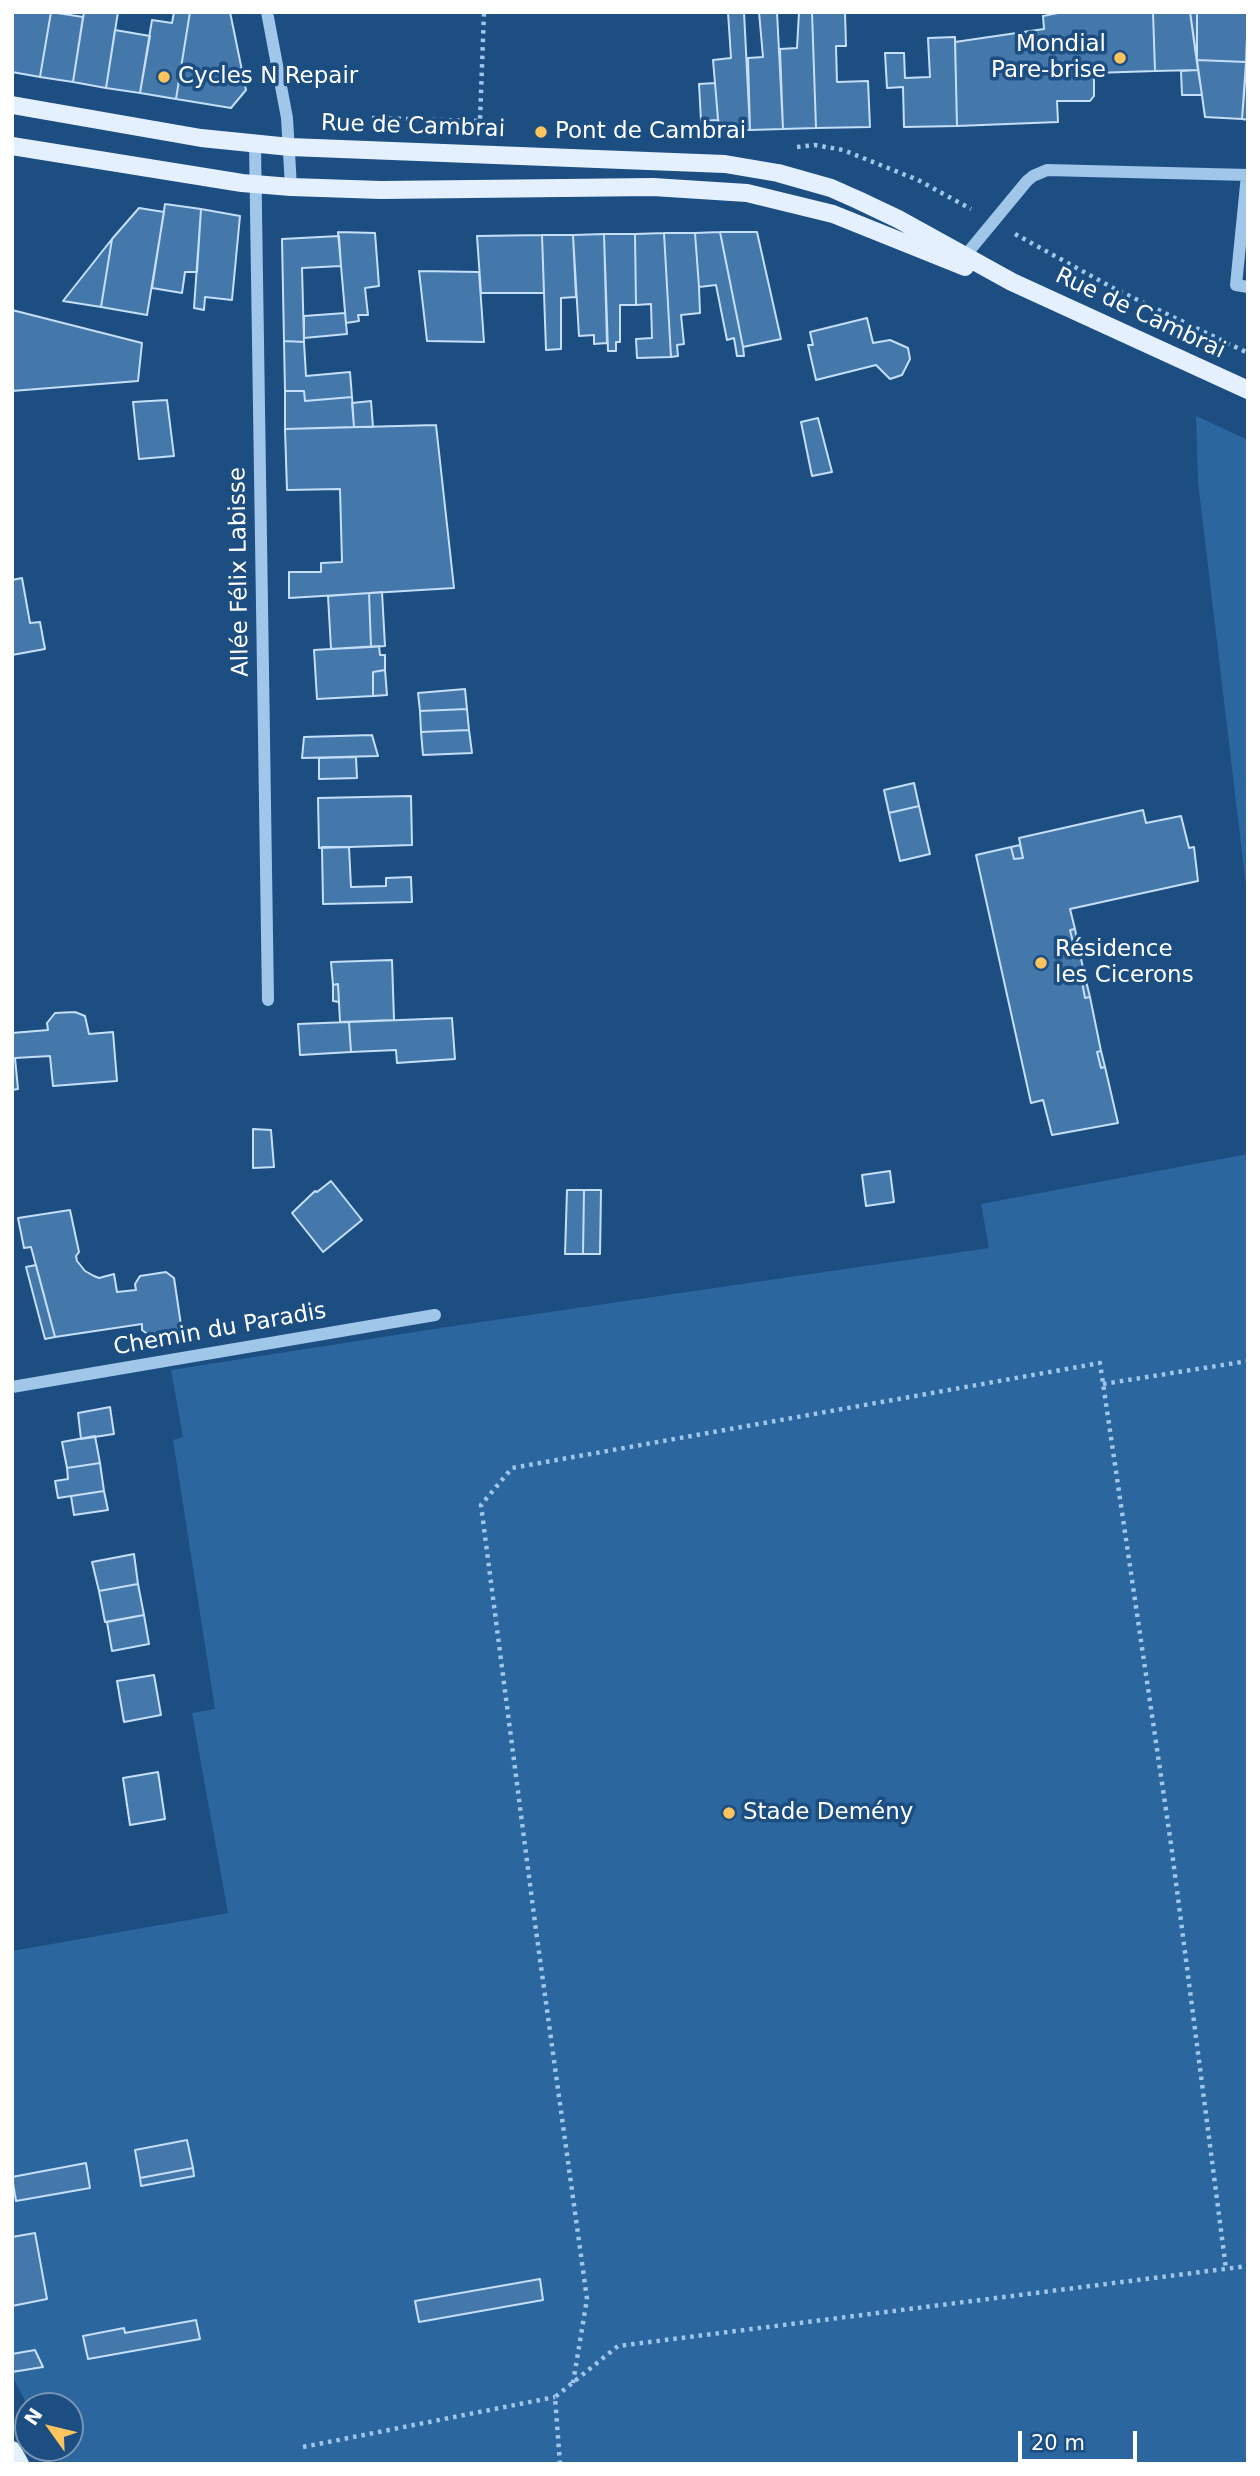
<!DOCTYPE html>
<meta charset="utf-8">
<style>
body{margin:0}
#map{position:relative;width:1260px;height:2476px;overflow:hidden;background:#1c4e82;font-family:"DejaVu Sans",sans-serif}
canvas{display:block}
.frame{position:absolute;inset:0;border:14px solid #fff;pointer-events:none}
.north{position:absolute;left:14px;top:2392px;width:70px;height:70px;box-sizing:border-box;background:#1c4e82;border:2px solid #7795b4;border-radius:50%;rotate:304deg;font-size:19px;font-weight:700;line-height:28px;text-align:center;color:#fff}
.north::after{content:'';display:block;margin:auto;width:24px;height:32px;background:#fbc45d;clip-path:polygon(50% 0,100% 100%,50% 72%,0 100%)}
.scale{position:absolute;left:1018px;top:2431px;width:119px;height:32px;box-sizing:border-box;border:4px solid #fff;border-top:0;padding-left:9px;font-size:21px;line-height:24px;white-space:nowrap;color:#fff;-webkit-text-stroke:5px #1c4e82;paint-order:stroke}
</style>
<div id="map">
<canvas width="1260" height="2476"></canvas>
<div class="frame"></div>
<div class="north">N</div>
<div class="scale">20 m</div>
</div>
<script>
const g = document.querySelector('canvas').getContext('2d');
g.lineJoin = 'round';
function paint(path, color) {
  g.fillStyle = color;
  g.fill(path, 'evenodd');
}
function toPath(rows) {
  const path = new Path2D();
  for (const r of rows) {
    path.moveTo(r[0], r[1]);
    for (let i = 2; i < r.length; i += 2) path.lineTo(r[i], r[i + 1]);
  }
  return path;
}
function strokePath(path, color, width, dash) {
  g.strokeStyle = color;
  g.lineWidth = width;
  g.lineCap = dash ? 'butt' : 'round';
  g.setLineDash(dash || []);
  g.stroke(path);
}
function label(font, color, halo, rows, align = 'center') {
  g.font = font + ' "DejaVu Sans",sans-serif';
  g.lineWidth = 7;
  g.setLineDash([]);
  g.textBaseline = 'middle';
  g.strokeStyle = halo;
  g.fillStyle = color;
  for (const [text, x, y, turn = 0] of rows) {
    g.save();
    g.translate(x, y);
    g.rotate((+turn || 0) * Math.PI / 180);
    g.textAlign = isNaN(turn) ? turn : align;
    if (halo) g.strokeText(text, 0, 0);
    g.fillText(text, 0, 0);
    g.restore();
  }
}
const green = toPath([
 [1196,416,1248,440,1248,903,1198,482],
 [1248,1154,1248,2464,60,2464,51,2448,70,2448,70,2406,28,2406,12,2376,12,1951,228,1913,192,1713,215,1709,173,1440,183,1437,171,1370,447,1327,989,1248,981,1204]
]);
const building = toPath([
 [12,12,51,12,40,77,12,72,12,12],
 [51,12,83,17,73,82,40,77,51,12],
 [84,12,118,12,106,88,73,82,84,12],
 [174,12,190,12,176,99,140,93,152,20,172,23,174,12],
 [190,12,230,12,246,90,231,108,176,99,190,12],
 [728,12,744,12,750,130,719,130,713,60,731,58,728,12],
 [759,12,777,12,783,129,750,130,748,58,763,57,759,12],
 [799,12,812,12,816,128,783,129,780,49,797,48,799,12],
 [812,12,845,12,846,46,836,46,837,82,868,81,870,127,816,128,812,12],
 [1063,12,1153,12,1155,71,1094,73,1094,96,1090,101,1057,101,1058,122,957,126,955,42,1044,29,1043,16,1063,12],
 [1153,12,1190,12,1198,70,1155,71,1153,12],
 [1190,12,1197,12,1197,60,1190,12],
 [1197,12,1248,12,1246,62,1197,60,1197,12],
 [115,30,150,36,140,93,106,88,115,30],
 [955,37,957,126,904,127,903,87,887,88,885,53,904,53,905,78,930,77,928,38,955,37],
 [1248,45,1248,120,1242,119,1248,45],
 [1197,60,1246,62,1242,119,1205,117,1197,60],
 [1198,70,1202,95,1182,95,1181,71,1198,70],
 [715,83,718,120,701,121,699,84,715,83],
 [165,204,201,209,197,272,185,272,182,293,152,288,165,204],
 [139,208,164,212,147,315,101,307,112,239,139,208],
 [201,209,240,216,232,300,205,297,204,310,194,308,201,209],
 [338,232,375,233,379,286,365,288,368,315,358,315,359,321,346,323,338,232],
 [720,232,743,347,744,356,737,356,734,338,727,340,716,285,699,287,695,233,720,232],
 [720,232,757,232,781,339,743,347,720,232],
 [664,233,695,233,699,287,700,313,681,315,684,344,677,345,678,356,671,357,664,233],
 [664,233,671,357,637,358,636,339,652,338,651,304,636,305,635,234,664,233],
 [604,234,607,343,594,344,594,335,579,336,573,235,604,234],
 [604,234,635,234,636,305,620,305,620,342,616,342,616,351,608,351,604,234],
 [542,235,573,235,576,297,561,298,561,349,546,350,542,235],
 [542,235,544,293,481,293,477,236,542,235],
 [339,236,341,266,302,268,304,342,284,341,282,239,339,236],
 [112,239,101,307,63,301,112,239],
 [419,271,479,272,484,342,427,341,419,271],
 [12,310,142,343,138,381,12,391,12,310],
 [345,313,347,334,304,338,304,316,345,313],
 [867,318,873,343,890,340,908,348,910,359,902,375,890,379,876,365,816,380,808,345,813,345,810,332,867,318],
 [284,341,304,342,306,376,350,372,352,397,305,401,304,391,285,391,284,341],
 [285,391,304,391,305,401,352,397,354,427,285,429,285,391],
 [167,400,174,456,139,459,133,402,167,400],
 [371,401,373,427,354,427,352,403,371,401],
 [818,418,832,472,812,476,801,422,818,418],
 [436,425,454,588,289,598,289,572,321,572,321,563,342,562,340,489,287,490,285,429,436,425],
 [22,578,30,623,40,622,45,649,12,655,12,580,22,578],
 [382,592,385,646,371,647,369,593,382,592],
 [369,593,371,647,331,649,328,596,369,593],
 [379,646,380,655,385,655,385,670,373,672,373,696,317,699,314,650,379,646],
 [385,670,387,695,373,696,373,672,385,670],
 [465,689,467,709,420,711,418,693,465,689],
 [467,709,469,730,421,732,420,711,467,709],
 [469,730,472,753,423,755,421,732,469,730],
 [372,735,378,756,302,758,304,737,372,735],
 [356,757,357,778,319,779,319,758,356,757],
 [914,783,919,806,889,813,884,790,914,783],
 [411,796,412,845,319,848,318,798,411,796],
 [919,806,930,854,900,861,889,813,919,806],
 [1143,810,1146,823,1181,816,1189,848,1194,847,1198,881,1070,909,1075,929,1070,930,1074,946,1078,945,1086,981,1082,982,1085,998,1090,997,1101,1051,1097,1052,1101,1068,1105,1067,1118,1123,1052,1135,1043,1100,1031,1103,976,855,1011,847,1014,859,1023,858,1019,838,1143,810],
 [1020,845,1023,858,1014,859,1011,847,1020,845],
 [322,847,349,847,351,887,386,886,386,878,411,877,412,902,323,904,322,847],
 [1075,929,1078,945,1074,946,1070,930,1075,929],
 [392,960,394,1020,340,1022,338,984,333,985,331,962,392,960],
 [1086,981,1090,997,1085,998,1082,982,1086,981],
 [338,984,339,1002,333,1001,333,985,338,984],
 [75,1012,85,1016,89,1034,113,1032,117,1081,53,1086,50,1056,15,1058,18,1089,12,1090,12,1033,48,1030,47,1023,55,1013,75,1012],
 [452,1018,455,1059,397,1063,396,1050,351,1052,349,1022,452,1018],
 [349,1022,351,1052,300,1055,298,1024,349,1022],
 [1101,1051,1105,1067,1101,1068,1097,1052,1101,1051],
 [253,1129,271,1130,274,1167,253,1168,253,1129],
 [890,1171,894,1202,866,1206,862,1175,890,1171],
 [331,1181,362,1220,323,1252,292,1213,315,1191,317,1192,331,1181],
 [567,1190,584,1190,583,1254,565,1254,567,1190],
 [584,1190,601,1190,600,1254,583,1254,584,1190],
 [70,1210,79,1252,76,1256,77,1261,85,1271,94,1276,99,1278,114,1274,117,1292,136,1290,135,1284,140,1276,166,1272,174,1278,181,1325,176,1332,150,1336,142,1330,142,1324,55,1337,31,1247,24,1248,18,1218,70,1210],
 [36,1265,55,1337,45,1339,26,1267,36,1265],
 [110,1407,114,1434,81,1439,78,1413,110,1407],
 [95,1436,100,1463,67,1468,62,1442,95,1436],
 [100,1463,104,1491,58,1498,55,1481,68,1479,67,1468,100,1463],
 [104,1491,108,1510,74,1515,71,1496,104,1491],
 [134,1554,138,1584,99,1591,92,1562,134,1554],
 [138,1584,144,1615,105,1622,99,1591,138,1584],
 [144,1615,149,1644,112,1651,107,1622,144,1615],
 [154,1675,161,1715,124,1722,117,1681,154,1675],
 [158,1772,165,1819,130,1825,123,1778,158,1772],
 [187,2140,193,2168,140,2178,135,2150,187,2140],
 [86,2163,90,2188,16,2201,12,2177,86,2163],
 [193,2168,194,2176,141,2186,140,2178,193,2168],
 [35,2233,47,2299,12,2306,12,2237,35,2233],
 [540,2279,543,2300,419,2322,415,2301,540,2279],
 [196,2320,200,2339,88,2359,83,2336,124,2328,125,2333,196,2320],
 [35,2350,43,2367,12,2372,12,2354,35,2350]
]);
const path = toPath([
 [372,118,480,121,484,12],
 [797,147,815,145,843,150,918,180,971,209],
 [1015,234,1115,289,1248,353],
 [1103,1384,1248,1361],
 [573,2383,587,2299,535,1923,481,1505,512,1468,1100,1363,1171,1844,1226,2269],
 [303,2447,555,2397],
 [560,2464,555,2397,618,2346,1248,2266]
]);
const minor = toPath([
 [267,12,287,118,291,187],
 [255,144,268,1000],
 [1247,175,1236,285,1248,287],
 [960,262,1027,181,1033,176,1047,170,1248,175],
 [12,1387,435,1315]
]);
const major = toPath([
 [12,105,201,138,290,147,725,164,778,173,831,188,858,200,898,219,1012,282,1248,390],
 [12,146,242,183,291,187,381,190,653,187,747,193,833,214,965,267],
 [12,2450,20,2464]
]);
const markers = [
 [1120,58,7,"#fbc45d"],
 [164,77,7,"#fbc45d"],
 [541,132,7,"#fbc45d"],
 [1041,963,7,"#fbc45d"],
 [729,1813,7,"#fbc45d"]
];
const poiNames = [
 ["Mondial",1106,45,"right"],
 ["Pare-brise",1106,71,"right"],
 ["Cycles N Repair",178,77],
 ["Pont de Cambrai",555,132],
 ["Résidence",1055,950],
 ["les Cicerons",1055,976],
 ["Stade Demény",743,1813]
];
const streetNames = [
 ["Rue de Cambrai",413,127,2],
 ["Rue de Cambrai",1140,314,25],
 ["Allée Félix Labisse",240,572,-91],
 ["Chemin du Paradis",220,1330,-10]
];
paint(green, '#2b669f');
paint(building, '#4478ab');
strokePath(building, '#c5dff8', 2);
strokePath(path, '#a0c6ea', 4.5, [3.5, 5]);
strokePath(minor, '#a0c6ea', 12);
strokePath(major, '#e4f0fe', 18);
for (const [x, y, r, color] of markers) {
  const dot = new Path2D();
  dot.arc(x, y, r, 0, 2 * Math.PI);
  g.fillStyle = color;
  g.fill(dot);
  strokePath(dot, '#1c4e82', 2.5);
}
label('23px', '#fff', '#1c4e82', poiNames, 'left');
label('23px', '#fff', '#1c4e82', streetNames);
</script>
